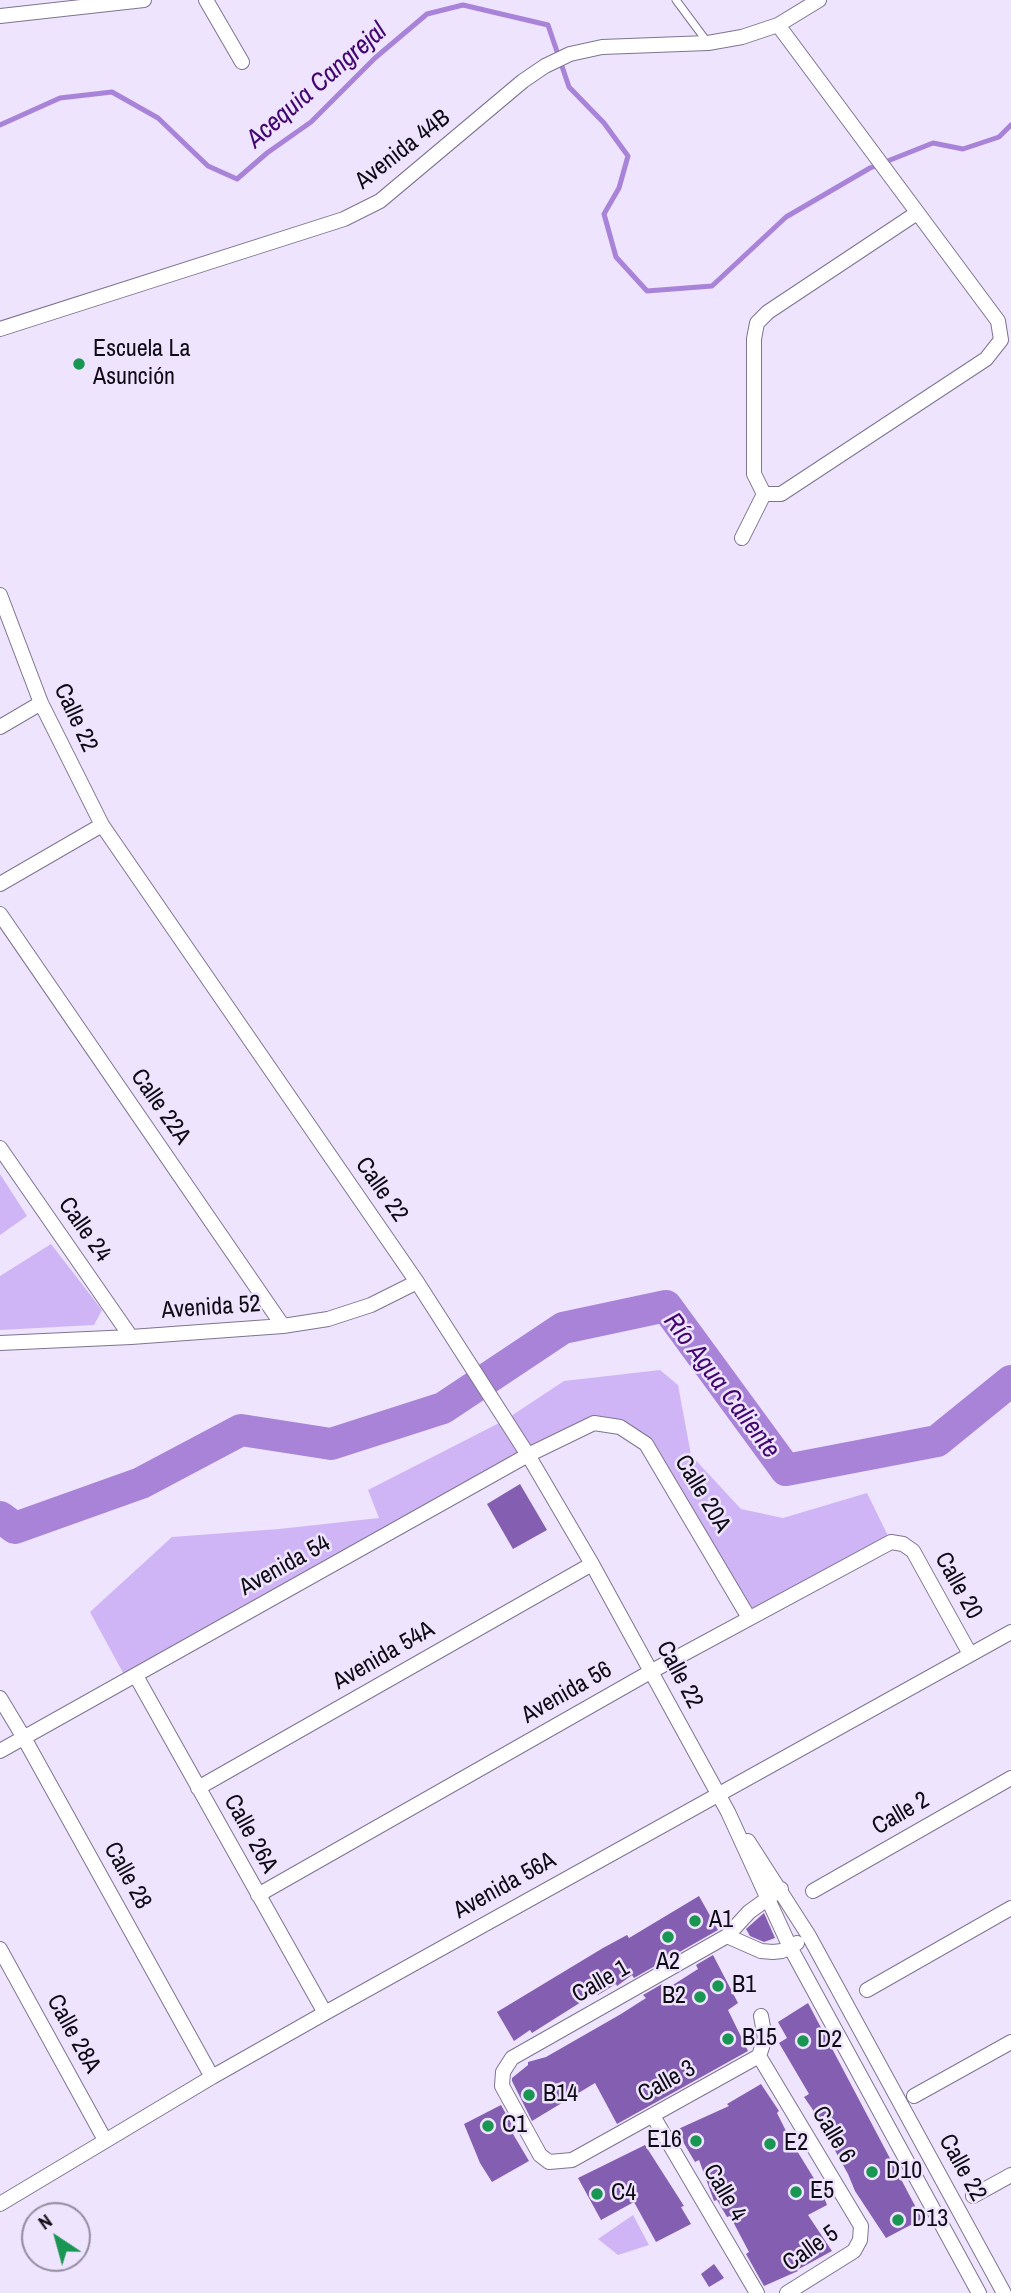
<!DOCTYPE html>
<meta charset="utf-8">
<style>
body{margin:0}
#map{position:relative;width:1011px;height:2293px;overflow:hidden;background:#eee4fd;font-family:"Archivo Narrow",sans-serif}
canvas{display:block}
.north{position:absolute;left:21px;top:2202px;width:70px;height:70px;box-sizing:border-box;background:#eee4fd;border:2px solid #958da0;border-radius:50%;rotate:324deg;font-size:19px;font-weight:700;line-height:28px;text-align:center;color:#0f0b15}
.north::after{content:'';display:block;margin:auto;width:24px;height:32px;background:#1a9653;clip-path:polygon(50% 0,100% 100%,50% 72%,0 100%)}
</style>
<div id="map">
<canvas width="1011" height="2293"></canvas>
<div class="north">N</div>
</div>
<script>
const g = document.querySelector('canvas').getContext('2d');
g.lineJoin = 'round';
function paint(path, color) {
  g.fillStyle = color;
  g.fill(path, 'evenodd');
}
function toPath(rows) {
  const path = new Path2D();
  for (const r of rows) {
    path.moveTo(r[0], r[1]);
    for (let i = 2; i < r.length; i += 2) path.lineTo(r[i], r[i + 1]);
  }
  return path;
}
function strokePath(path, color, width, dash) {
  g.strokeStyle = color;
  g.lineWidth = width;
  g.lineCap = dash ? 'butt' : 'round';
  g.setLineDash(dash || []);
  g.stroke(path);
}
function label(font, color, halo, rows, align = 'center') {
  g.font = font + ' "Archivo Narrow",sans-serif';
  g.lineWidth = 5;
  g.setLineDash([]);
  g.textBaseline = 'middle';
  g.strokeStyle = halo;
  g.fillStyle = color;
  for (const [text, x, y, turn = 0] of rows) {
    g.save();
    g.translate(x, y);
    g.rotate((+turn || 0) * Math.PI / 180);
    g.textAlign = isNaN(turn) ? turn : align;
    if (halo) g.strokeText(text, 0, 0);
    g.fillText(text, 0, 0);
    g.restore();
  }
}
const green = toPath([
 [0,1174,27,1216,0,1235],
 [51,1244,102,1310,94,1325,0,1330,0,1276],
 [660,1370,678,1385,691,1455,741,1509,783,1518,867,1493,891,1542,749,1618,646,1444,594,1423,127,1680,90,1612,172,1537,279,1529,379,1518,368,1490,505,1420,564,1381],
 [633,2215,649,2245,618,2255,598,2239]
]);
const stream = toPath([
 [0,125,60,98,112,92,158,118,208,166,237,179,267,153,311,122,375,58,427,14,463,5,548,25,569,87,604,123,628,156,619,188,604,214,616,257,647,291,712,286,786,217,870,168,933,143,963,149,999,137,1011,125]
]);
const river = toPath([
 [0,1517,15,1528,141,1483,241,1430,331,1444,443,1408,563,1328,666,1306,786,1470,937,1441,1011,1381]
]);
const building = toPath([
 [520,1484,547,1530,513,1549,487,1504],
 [699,1896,718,1930,634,1978,632,1975,617,1986,616,1984,598,1995,597,1992,532,2033,530,2030,514,2041,497,2012,603,1948,627,1935,629,1938],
 [764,1913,775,1938,764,1942,750,1936,746,1929],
 [713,1955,738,2003,728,2010,748,2051,617,2124,595,2083,532,2121,512,2081,512,2078,528,2065,528,2062,546,2057,621,2014,646,1998,643,1995,662,1984,665,1990,698,1969,696,1965],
 [808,2003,922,2219,886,2238,855,2191,848,2174,822,2127,824,2126,804,2097,809,2094,779,2043,787,2038,778,2022],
 [761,2084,779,2111,777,2113,791,2141,821,2190,827,2205,808,2215,832,2251,797,2270,798,2271,764,2286,746,2254,749,2252,730,2216,727,2217,717,2200,714,2201,699,2160,695,2162,676,2130,729,2106,727,2104],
 [501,2105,516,2132,513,2134,529,2161,492,2182,480,2163,464,2124],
 [645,2145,684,2206,681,2207,691,2224,656,2242,634,2202,601,2220,578,2178],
 [714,2264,724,2278,709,2287,701,2274]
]);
const lane = toPath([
 [676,0,708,43]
]);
const street = toPath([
 [206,0,242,62],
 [0,16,144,0],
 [0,329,344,219,380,201,523,81,545,66,570,54,602,47,708,43,742,37,778,25,819,0],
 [764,494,781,494,986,359,1001,340,998,321,778,25],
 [764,494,754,474,754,339,757,323,768,312,917,213],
 [742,538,764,494],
 [0,595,41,703,102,825,417,1282,528,1455,592,1564,728,1812,790,1947,979,2293],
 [0,727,41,703],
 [0,884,102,825],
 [0,914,283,1326],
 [0,1148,131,1337],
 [0,1343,131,1337,283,1326,328,1319,371,1305,417,1282],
 [136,1676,325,2013],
 [0,1698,24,1738,212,2077],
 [0,1751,528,1455,594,1423,620,1427,646,1444,749,1618],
 [198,1788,592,1564],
 [748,1841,809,1936,1004,2293],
 [813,1891,1011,1778],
 [258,1895,652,1671,891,1542,903,1544,913,1551,970,1654],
 [727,1936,761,1951,773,1952,782,1951,797,1943],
 [0,1949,105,2140],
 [867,1990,1011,1908],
 [761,2016,765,2038,759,2056,572,2160,549,2162,540,2155,502,2086,503,2072,512,2058,727,1936,749,1912,781,1889],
 [759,2056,861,2226,860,2240,854,2251,787,2293],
 [914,2096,1011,2042],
 [653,2116,757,2293],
 [973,2196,1011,2175],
 [0,2204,212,2077,325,2013,1011,1632]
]);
const markers = [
 [79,364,7,"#1a9653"],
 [695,1921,7,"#1a9653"],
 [668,1937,7,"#1a9653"],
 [718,1986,7,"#1a9653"],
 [700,1997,7,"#1a9653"],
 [728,2039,7,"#1a9653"],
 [803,2041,7,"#1a9653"],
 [529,2095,7,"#1a9653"],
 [488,2126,7,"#1a9653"],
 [696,2141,7,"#1a9653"],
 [770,2144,7,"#1a9653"],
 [872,2172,7,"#1a9653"],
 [796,2192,7,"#1a9653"],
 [597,2194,7,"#1a9653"],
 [898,2220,7,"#1a9653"]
];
const streetNames = [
 ["Avenida 44B",403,150,-38],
 ["Calle 22",75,718,65],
 ["Calle 22A",160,1107,55],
 ["Calle 22",381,1190,55],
 ["Calle 24",84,1230,55],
 ["Avenida 52",211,1308,-4],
 ["Calle 20A",702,1494,59],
 ["Avenida 54",285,1566,-29],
 ["Calle 20",958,1586,61],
 ["Avenida 54A",384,1656,-30],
 ["Calle 22",679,1675,62],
 ["Avenida 56",567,1693,-30],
 ["Calle 2",901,1814,-30],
 ["Calle 26A",250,1834,61],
 ["Calle 28",127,1876,61],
 ["Avenida 56A",505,1886,-29],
 ["Calle 1",601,1982,-30],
 ["Calle 28A",73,2034,61],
 ["Calle 3",667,2082,-29],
 ["Calle 6",833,2135,59],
 ["Calle 22",962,2168,61],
 ["Calle 4",724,2193,60],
 ["Calle 5",811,2249,-35]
];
const poiNames = [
 ["Escuela La",93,350],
 ["Asunción",93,378],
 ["A1",709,1921],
 ["A2",668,1963,"center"],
 ["B1",732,1986],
 ["B2",686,1997,"right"],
 ["B15",742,2039],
 ["D2",817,2041],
 ["B14",543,2095],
 ["C1",502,2126],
 ["E16",682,2141,"right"],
 ["E2",784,2144],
 ["D10",886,2172],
 ["E5",810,2192],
 ["C4",611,2194],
 ["D13",912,2220]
];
const waterNames = [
 ["Acequia Cangrejal",317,86,-41],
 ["Río Agua Caliente",721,1386,53]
];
paint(green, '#d0b5f6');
strokePath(stream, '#a883d8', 5);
strokePath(river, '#a883d8', 32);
paint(building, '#845fb1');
strokePath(lane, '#7f7490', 9);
strokePath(street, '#7f7490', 16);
strokePath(lane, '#fff', 7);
strokePath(street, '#fff', 14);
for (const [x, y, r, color] of markers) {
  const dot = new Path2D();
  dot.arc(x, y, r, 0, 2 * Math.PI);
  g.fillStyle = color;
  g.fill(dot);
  strokePath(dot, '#eee4fd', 2.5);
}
label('24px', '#0f0b15', '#eee4fd', streetNames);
label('24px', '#0f0b15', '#eee4fd', poiNames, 'left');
label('italic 26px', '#43056f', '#eee4fd', waterNames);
</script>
